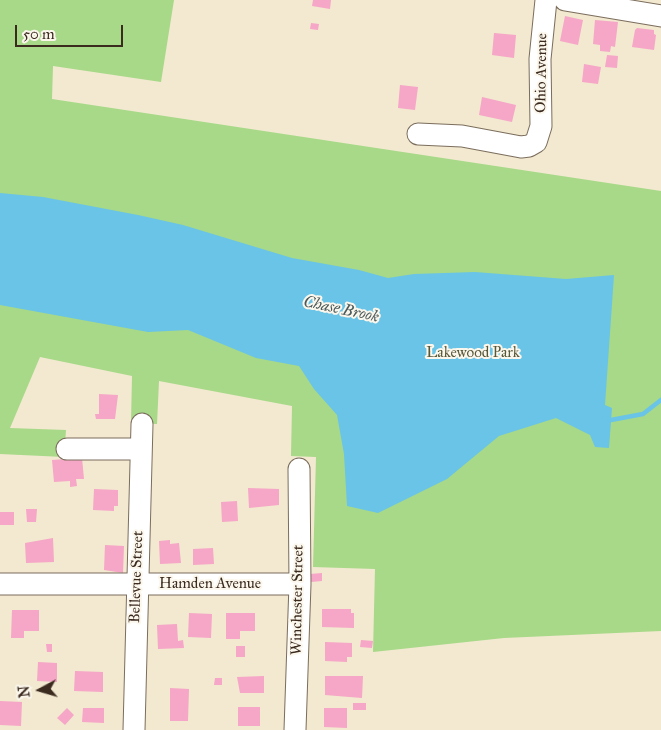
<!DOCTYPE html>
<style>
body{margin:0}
#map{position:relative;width:661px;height:730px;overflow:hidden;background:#f2e9d0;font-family:"IM FELL Great Primer",serif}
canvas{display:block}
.north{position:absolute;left:15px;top:665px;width:50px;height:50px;-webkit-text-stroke:4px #fbf7ec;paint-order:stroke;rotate:264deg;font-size:14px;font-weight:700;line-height:20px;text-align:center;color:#3b2a1e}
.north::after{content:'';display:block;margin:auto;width:18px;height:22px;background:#3b2a1e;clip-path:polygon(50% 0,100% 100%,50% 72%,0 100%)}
.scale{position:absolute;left:15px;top:25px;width:108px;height:22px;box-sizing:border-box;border:2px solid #3b2a1e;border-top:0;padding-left:6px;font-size:15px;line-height:18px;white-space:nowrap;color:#3b2a1e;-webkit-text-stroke:4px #fbf7ec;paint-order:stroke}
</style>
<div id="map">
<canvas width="661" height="730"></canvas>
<div class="north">N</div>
<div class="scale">50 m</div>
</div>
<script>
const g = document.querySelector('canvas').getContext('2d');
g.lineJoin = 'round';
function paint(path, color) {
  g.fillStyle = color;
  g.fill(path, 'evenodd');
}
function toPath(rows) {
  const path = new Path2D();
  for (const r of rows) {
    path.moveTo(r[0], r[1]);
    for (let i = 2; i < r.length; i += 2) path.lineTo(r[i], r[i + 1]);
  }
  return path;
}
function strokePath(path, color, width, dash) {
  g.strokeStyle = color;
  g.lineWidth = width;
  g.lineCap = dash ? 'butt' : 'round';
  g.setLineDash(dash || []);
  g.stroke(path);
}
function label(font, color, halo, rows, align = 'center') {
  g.font = font + ' "IM FELL Great Primer",serif';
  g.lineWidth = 4;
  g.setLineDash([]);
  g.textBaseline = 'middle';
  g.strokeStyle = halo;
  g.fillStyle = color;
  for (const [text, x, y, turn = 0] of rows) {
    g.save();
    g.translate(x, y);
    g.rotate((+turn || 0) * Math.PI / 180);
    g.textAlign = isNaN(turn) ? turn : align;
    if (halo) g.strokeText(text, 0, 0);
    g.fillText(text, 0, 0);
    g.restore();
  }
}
const green = toPath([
 [0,0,174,0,161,82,53,66,52,99,661,191,661,631,504,638,373,652,375,569,313,567,316,457,291,456,292,406,159,381,157,424,131,423,132,376,40,357,10,428,66,430,64,457,0,454]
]);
const water = toPath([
 [0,193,43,197,138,215,183,225,292,258,359,270,388,278,414,274,475,272,566,279,614,275,605,405,612,408,609,448,595,447,590,435,556,418,499,436,447,479,378,513,347,506,344,454,337,415,314,389,299,366,256,358,188,330,148,332,0,305]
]);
const stream = toPath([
 [605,418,611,420,643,414,661,400]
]);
const building = toPath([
 [313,0,331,0,330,9,312,6],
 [565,16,583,20,578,45,560,41],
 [595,20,618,22,615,47,611,46,610,52,600,51,600,45,593,44],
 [311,23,319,24,318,30,310,29],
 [637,28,654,30,654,34,656,35,654,50,632,47,635,30],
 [494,33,516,35,514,58,492,55],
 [607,55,618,56,617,68,605,67],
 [584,64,601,67,598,84,582,82],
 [400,85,418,87,415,110,398,108],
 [482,97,516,105,512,122,479,115],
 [99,394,118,395,115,419,96,419,95,414,99,414],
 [82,458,84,479,76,479,77,486,70,487,70,481,54,482,52,460],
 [248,488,279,489,279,505,249,508],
 [94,489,118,490,118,506,114,506,114,511,93,510],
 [237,501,238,521,222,522,221,502],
 [26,509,37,509,36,522,27,522],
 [0,512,14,512,14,525,0,525],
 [53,538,54,562,26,563,25,543],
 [170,540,170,544,179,543,181,563,160,564,159,541],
 [105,545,124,546,123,573,104,570],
 [213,548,214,564,193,565,193,549],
 [322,573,322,581,311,582,310,574],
 [322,609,351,609,351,613,354,613,354,628,322,627],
 [12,610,39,610,39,631,24,631,24,638,11,638],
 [189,613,212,614,211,638,188,637],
 [226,613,255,613,255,631,240,631,240,639,226,639],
 [177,624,178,641,183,640,184,648,158,649,157,625],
 [361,640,373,641,372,648,360,647],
 [325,642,352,643,352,657,347,657,347,662,325,661],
 [46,644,52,644,52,652,47,652],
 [236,646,245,646,245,657,236,657],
 [38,662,57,663,57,682,37,681],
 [75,671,103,672,103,692,74,691],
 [264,676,264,693,240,693,237,677],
 [325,676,363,676,362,698,325,695],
 [215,678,222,678,222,685,214,685],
 [170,688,189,689,188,721,170,721],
 [0,701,22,702,21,726,0,725],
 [353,703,366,703,366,710,353,710],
 [238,707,260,707,260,726,238,726],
 [67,708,74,715,65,725,57,718],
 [83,708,104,708,104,723,82,722],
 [324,708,347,708,347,728,324,727]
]);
const minor = toPath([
 [565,0,661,16],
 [418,134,462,136,521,147,529,146,536,142,541,126,540,59,546,0],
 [67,449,141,449],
 [0,584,300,584],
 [134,730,142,424],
 [295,730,300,584,299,469]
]);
const streetNames = [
 ["Ohio Avenue",542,73,-89],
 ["Bellevue Street",137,577,-88],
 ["Hamden Avenue",210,584],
 ["Winchester Street",298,600,-89]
];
const parkNames = [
 ["Lakewood Park",473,353]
];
const waterNames = [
 ["Chase Brook",341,310,12]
];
paint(green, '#a7d988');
paint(water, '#69c4e7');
strokePath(stream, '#69c4e7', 4.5);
paint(building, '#f6a6c6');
strokePath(minor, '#7b6d5c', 23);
strokePath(minor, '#fff', 21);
label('15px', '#3b2a1e', '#fbf7ec', streetNames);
label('15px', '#565638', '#fbf7ec', parkNames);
label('italic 16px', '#49585a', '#fbf7ec', waterNames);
</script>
